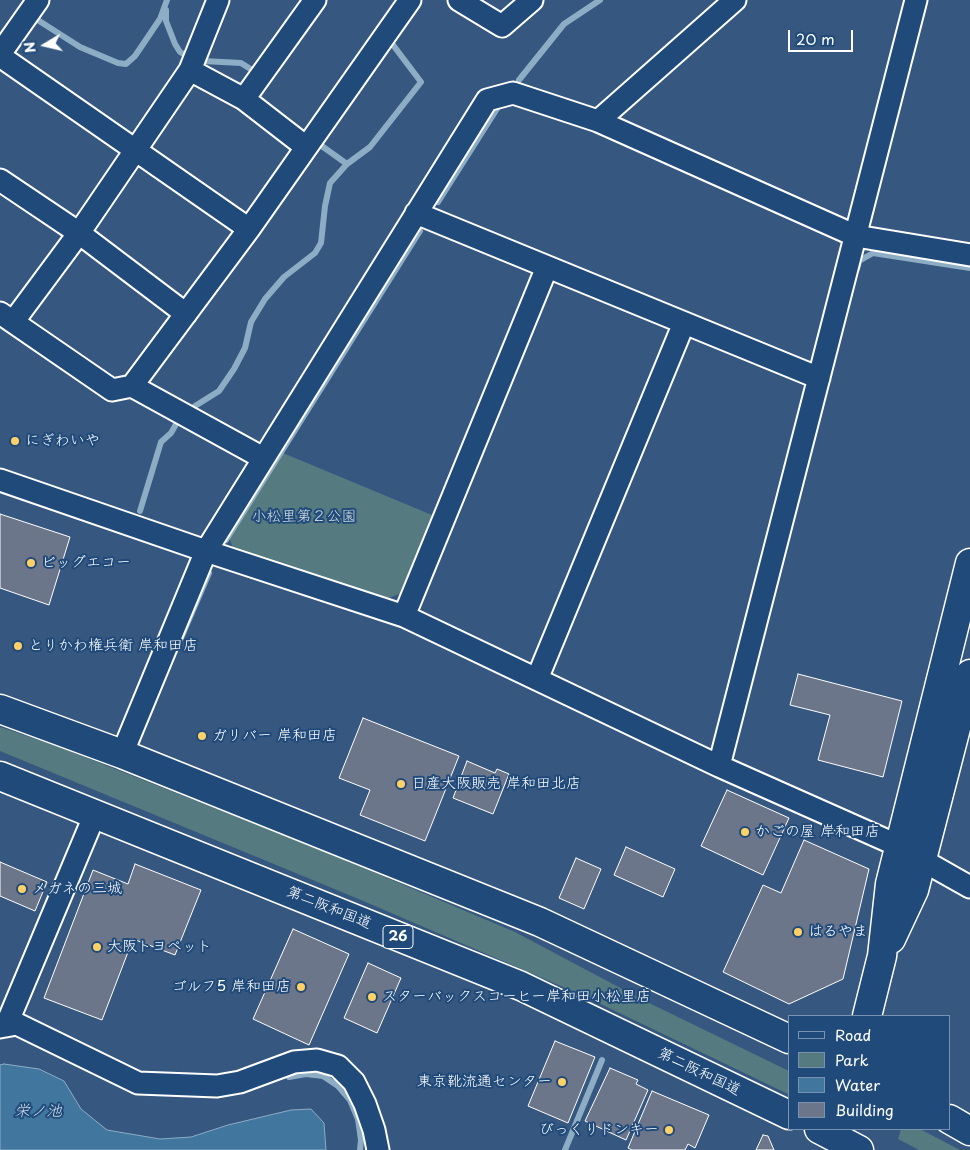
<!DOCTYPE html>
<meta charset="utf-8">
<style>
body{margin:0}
#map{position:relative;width:970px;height:1150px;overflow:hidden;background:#36577f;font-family:"Playpen Sans",sans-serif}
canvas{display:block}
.legend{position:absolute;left:788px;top:1015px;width:162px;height:115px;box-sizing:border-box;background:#1f4a7a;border:1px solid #7992af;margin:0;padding:6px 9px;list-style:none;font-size:15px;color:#fff}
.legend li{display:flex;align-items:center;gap:10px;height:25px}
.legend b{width:25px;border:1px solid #7992af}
.north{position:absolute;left:20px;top:20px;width:50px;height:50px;-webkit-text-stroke:4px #1f4a7a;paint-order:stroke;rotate:261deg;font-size:14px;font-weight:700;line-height:20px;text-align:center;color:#fff}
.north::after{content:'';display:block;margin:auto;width:18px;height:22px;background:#fff;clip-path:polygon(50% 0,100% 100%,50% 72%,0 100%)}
.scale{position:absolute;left:788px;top:30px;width:65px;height:22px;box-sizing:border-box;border:2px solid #fff;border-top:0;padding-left:6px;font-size:15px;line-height:18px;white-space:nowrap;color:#fff;-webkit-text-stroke:4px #1f4a7a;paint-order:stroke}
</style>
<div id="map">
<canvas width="970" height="1150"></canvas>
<ul class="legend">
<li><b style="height:6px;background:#1f4a7a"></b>Road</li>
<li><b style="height:14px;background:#557a80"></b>Park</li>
<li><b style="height:14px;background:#41769e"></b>Water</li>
<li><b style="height:14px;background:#6c768b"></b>Building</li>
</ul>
<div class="north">N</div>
<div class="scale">20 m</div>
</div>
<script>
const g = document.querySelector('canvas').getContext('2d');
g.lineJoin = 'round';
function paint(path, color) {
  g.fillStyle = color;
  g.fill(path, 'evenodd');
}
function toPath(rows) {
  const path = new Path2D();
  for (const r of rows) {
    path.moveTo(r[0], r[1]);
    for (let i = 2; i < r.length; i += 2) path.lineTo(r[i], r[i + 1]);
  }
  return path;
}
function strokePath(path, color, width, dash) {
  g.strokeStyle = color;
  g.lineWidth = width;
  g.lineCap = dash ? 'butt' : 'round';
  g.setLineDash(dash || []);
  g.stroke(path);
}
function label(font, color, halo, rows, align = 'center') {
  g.font = font + ' "Playpen Sans","Klee One",sans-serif';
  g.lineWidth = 4;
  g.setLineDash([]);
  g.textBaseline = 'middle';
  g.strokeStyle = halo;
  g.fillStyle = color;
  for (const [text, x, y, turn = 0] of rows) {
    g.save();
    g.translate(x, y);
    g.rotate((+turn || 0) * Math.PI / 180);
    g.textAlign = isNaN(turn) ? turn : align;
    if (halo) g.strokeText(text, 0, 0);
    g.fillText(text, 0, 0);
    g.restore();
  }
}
const green = toPath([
 [283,453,432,515,402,593,386,599,233,548,229,537],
 [0,727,54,745,326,852,515,932,643,1000,789,1071,788,1094,584,996,361,900,0,751],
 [901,1129,920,1129,960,1150,919,1150,898,1139]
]);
const water = toPath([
 [4,1064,39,1069,64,1081,81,1109,107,1130,160,1139,191,1137,228,1125,291,1110,311,1109,324,1123,326,1150,0,1150,0,1065,4,1064]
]);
const stream = toPath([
 [166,10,166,21,175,44,180,52,187,56],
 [33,17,80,47,118,63,126,64,135,56,160,19,167,0],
 [203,61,241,63,252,70,254,75],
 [519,80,564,24,600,0],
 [319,144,347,164],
 [438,202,500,104],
 [857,269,859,261,873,253,970,268],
 [195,406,219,391,234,369,245,348,251,322,265,299,284,277,315,253,321,243,325,206,330,183,347,164,370,147,421,82,390,41,392,39],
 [140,511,161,442,171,433,179,419],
 [226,540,420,231],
 [181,638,209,573],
 [289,1077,306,1074,323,1076,338,1086,350,1100,358,1119,361,1140,360,1150],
 [565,1150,602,1060]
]);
const building = toPath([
 [0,514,70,537,49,605,0,588,0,514],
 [798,674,902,701,883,777,818,760,830,715,790,705,798,674],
 [363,718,459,756,425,841,360,815,370,790,339,778,363,718],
 [467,761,495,773,497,769,509,774,493,814,453,798,467,761],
 [727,790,789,818,763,875,701,846,727,790],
 [804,840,869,869,843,979,789,1004,723,972,763,885,781,893,804,840],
 [626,847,675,869,663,897,614,875,626,847],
 [576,858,601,869,584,909,559,898,576,858],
 [0,862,47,882,35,911,0,896,0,862],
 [135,864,201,890,175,955,133,939,102,1020,44,998,93,870,128,884,135,864],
 [293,929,349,954,309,1045,253,1019,293,929],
 [368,963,401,978,377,1033,344,1018,368,963],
 [555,1041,595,1057,568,1123,528,1106,555,1041],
 [610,1068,638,1080,636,1084,648,1090,626,1140,585,1121,610,1068],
 [652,1091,709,1115,695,1148,688,1144,685,1150,632,1150,628,1148,652,1091],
 [763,1135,768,1136,774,1150,756,1150,763,1135]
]);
const street = toPath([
 [459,0,502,26,532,0],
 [0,54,38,0],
 [0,56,249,229],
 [190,70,218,0],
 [244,99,315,0],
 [598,121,735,0],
 [0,180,79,233,186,314],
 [416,213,819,378],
 [0,313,112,390,132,386,263,458],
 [13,322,79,233,190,70,244,99,306,147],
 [132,386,249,229,410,0],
 [0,480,206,551,404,616,719,766,899,846],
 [404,616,547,267],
 [537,679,684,323],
 [122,754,206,551,487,100,513,93,598,121,856,236,970,255],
 [719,766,916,0],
 [922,860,970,887],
 [6,1026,95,814],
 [0,1027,17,1024,138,1083,217,1086,240,1082,294,1062,317,1060,338,1066,354,1082,365,1104,374,1130,378,1150]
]);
const secondary = toPath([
 [891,939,914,890,970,674],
 [867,1016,882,956,890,884,970,563]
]);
const highway = toPath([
 [0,709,122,754,540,922,789,1039],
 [0,776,521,986,789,1115],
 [949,1119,970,1131],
 [819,1129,859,1150]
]);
const markers = [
 [15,441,5,"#ffd166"],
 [31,563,5,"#ffd166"],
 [18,646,5,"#ffd166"],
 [202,736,5,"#ffd166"],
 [401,784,5,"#ffd166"],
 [745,832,5,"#ffd166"],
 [22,889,5,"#ffd166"],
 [798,932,5,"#ffd166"],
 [97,947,5,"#ffd166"],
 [301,987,5,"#ffd166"],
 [372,997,5,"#ffd166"],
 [562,1082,5,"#ffd166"],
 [669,1130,5,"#ffd166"]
];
const shields = [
 [398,937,30]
];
const shieldNames = [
 ["26",398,937]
];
const poiNames = [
 ["にぎわいや",25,441],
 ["ビッグエコー",41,563],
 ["とりかわ権兵衛 岸和田店",28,646],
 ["ガリバー 岸和田店",212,736],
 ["日産大阪販売 岸和田北店",411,784],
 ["かごの屋 岸和田店",755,832],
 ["メガネの三城",32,889],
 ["はるやま",808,932],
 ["大阪トヨペット",107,947],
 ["ゴルフ5 岸和田店",291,987,"right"],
 ["スターバックスコーヒー岸和田小松里店",382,997],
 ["東京靴流通センター",552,1082,"right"],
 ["びっくりドンキー",659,1130,"right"]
];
const parkNames = [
 ["小松里第２公園",304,517]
];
const streetNames = [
 ["第二阪和国道",329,908,22],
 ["第二阪和国道",699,1072,26]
];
const waterNames = [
 ["栄ノ池",38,1112]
];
paint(green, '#557a80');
paint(water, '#41769e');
strokePath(water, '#8dadc5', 1);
strokePath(stream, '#8dadc5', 6);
paint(building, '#6c768b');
strokePath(building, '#fff', 1);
strokePath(street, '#fff', 25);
strokePath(secondary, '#fff', 31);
strokePath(highway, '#fff', 31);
strokePath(street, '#1f4a7a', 21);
strokePath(secondary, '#1f4a7a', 28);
strokePath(highway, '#1f4a7a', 28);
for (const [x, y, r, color] of markers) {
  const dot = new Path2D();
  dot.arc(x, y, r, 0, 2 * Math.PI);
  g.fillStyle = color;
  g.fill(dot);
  strokePath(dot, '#1f4a7a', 2);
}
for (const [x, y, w] of shields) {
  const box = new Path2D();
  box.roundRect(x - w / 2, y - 11.5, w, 23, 4);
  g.fillStyle = '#1f4a7a';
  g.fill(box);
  strokePath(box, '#fff', 1);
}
label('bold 14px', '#fff', null, shieldNames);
label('15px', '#fff', '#1f4a7a', poiNames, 'left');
label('15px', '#d4dedf', '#1f4a7a', parkNames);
label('15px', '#fff', '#1f4a7a', streetNames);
label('italic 16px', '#d0dde7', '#1f4a7a', waterNames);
</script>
